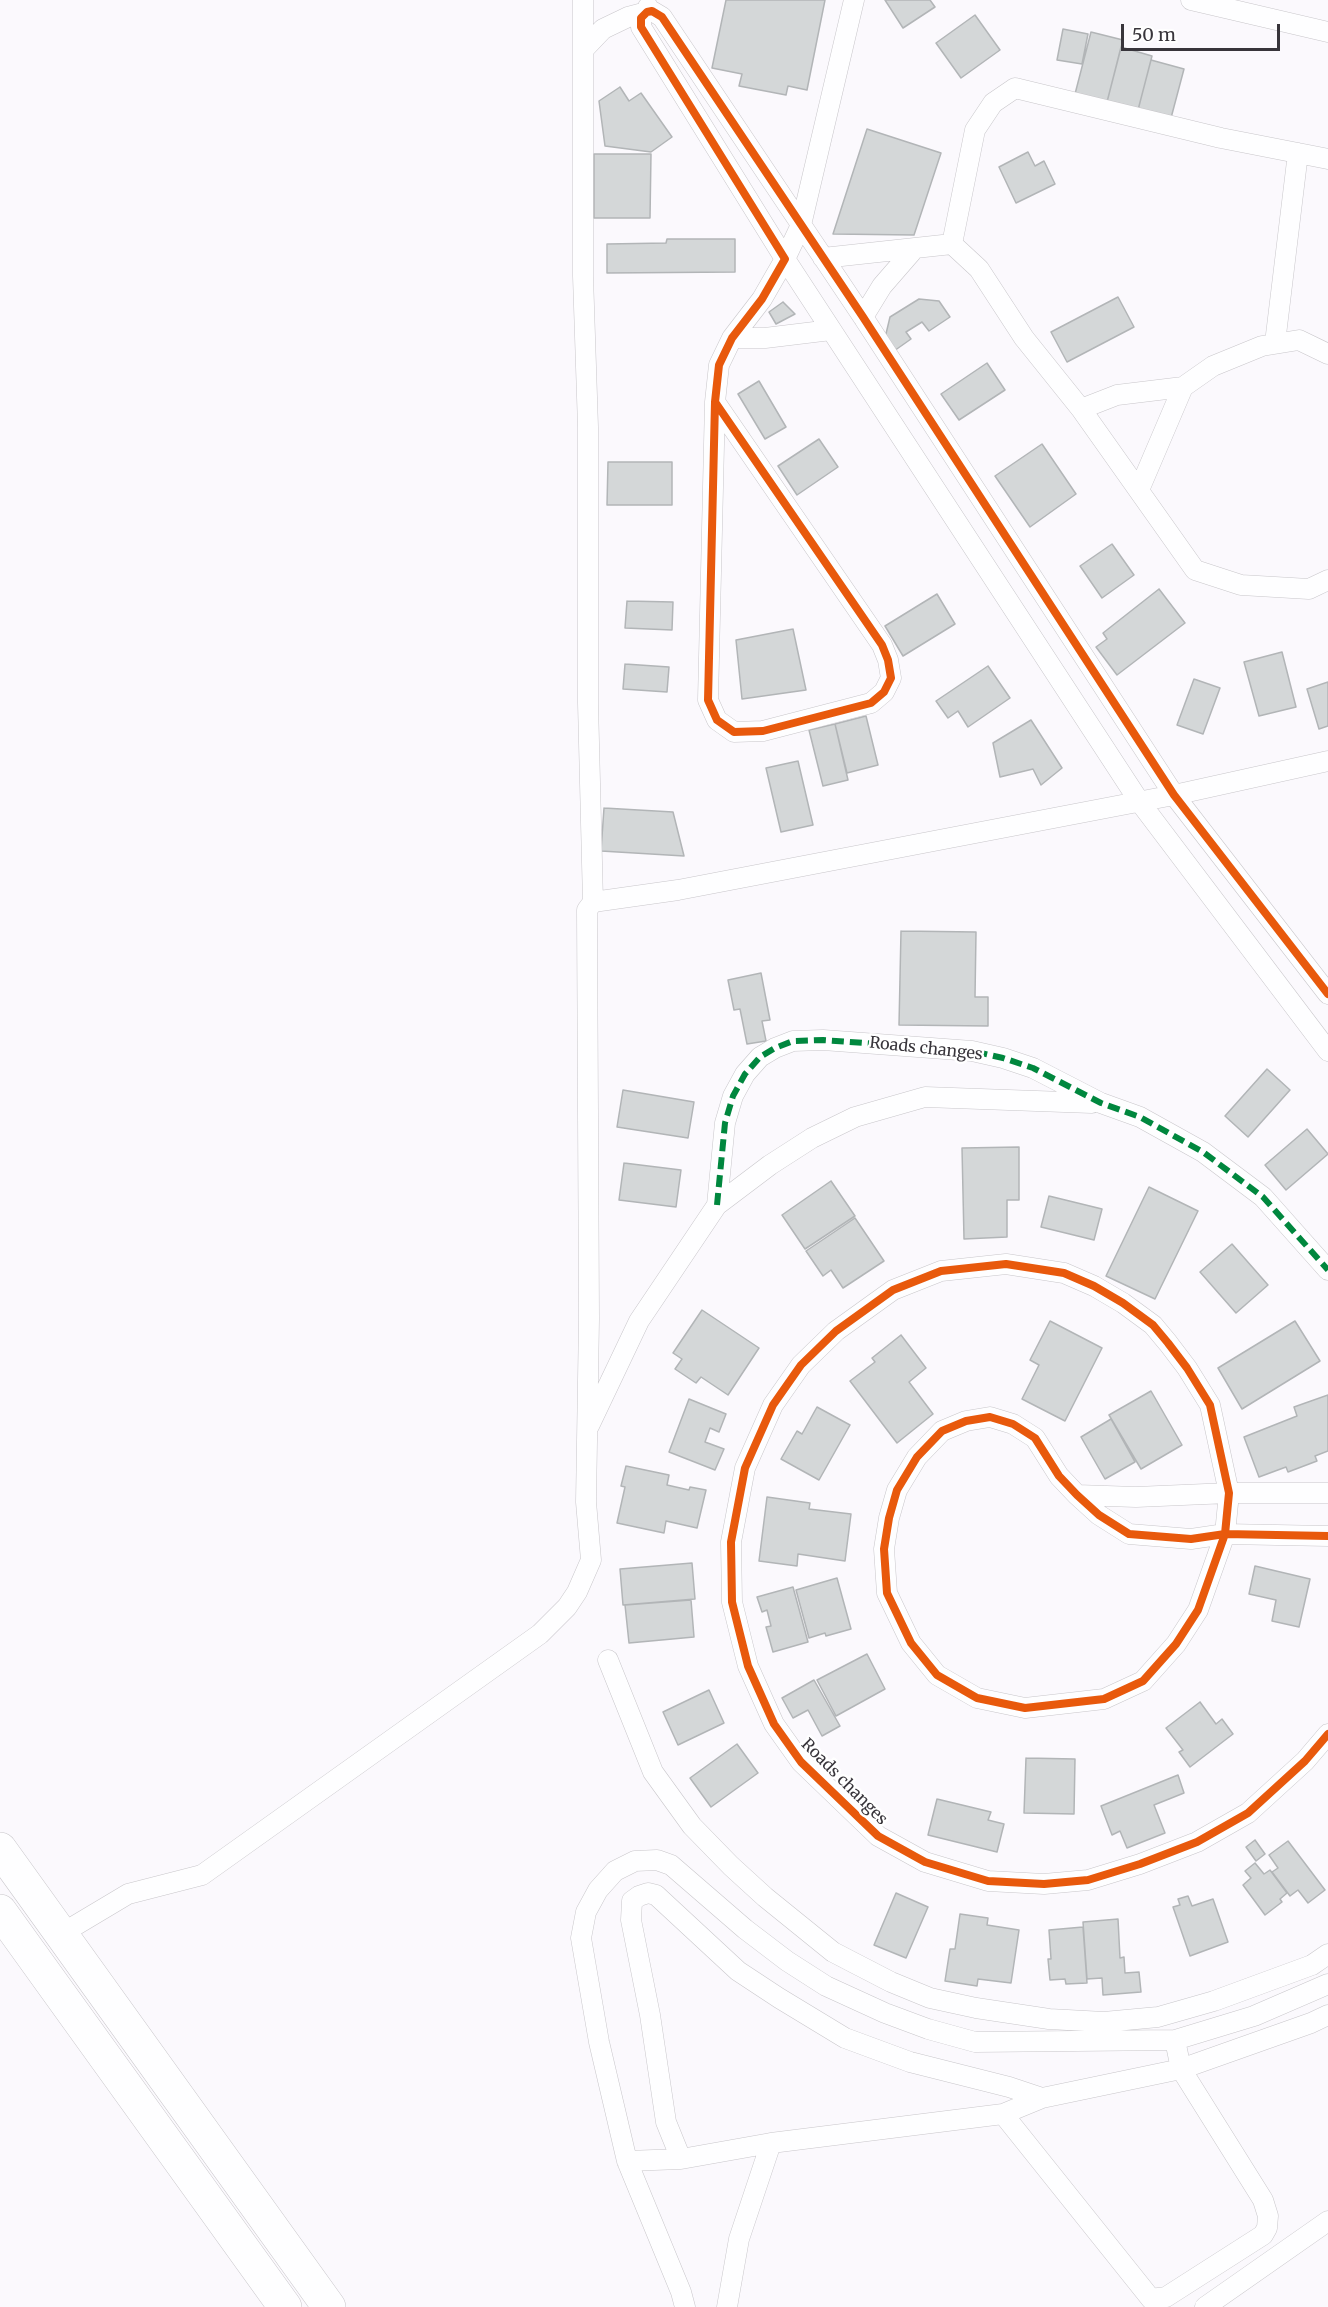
<!DOCTYPE html>
<style>
body{margin:0}
#map{position:relative;width:1328px;height:2307px;overflow:hidden;background:#fbf9fd;font-family:Merriweather,serif}
canvas{display:block}
.scale{position:absolute;left:1121px;top:24px;width:159px;height:27px;box-sizing:border-box;border:3px solid #38353b;border-top:0;padding-left:8px;font-size:18px;line-height:21px;white-space:nowrap;color:#38353b;-webkit-text-stroke:4px #fff;paint-order:stroke}
</style>
<div id="map">
<canvas width="1328" height="2307"></canvas>
<div class="scale">50 m</div>
</div>
<script>
const g = document.querySelector('canvas').getContext('2d');
g.lineJoin = 'round';
function paint(path, color) {
  g.fillStyle = color;
  g.fill(path, 'evenodd');
}
function toPath(rows) {
  const path = new Path2D();
  for (const r of rows) {
    path.moveTo(r[0], r[1]);
    for (let i = 2; i < r.length; i += 2) path.lineTo(r[i], r[i + 1]);
  }
  return path;
}
function strokePath(path, color, width, dash) {
  g.strokeStyle = color;
  g.lineWidth = width;
  g.lineCap = dash ? 'butt' : 'round';
  g.setLineDash(dash || []);
  g.stroke(path);
}
function label(font, color, halo, rows, align = 'center') {
  g.font = font + ' Merriweather,serif';
  g.lineWidth = 5;
  g.setLineDash([]);
  g.textBaseline = 'middle';
  g.strokeStyle = halo;
  g.fillStyle = color;
  for (const [text, x, y, turn = 0] of rows) {
    g.save();
    g.translate(x, y);
    g.rotate((+turn || 0) * Math.PI / 180);
    g.textAlign = isNaN(turn) ? turn : align;
    if (halo) g.strokeText(text, 0, 0);
    g.fillText(text, 0, 0);
    g.restore();
  }
}
const building = toPath([
 [726,0,825,0,807,90,788,86,786,95,739,86,742,74,712,68,726,0],
 [885,0,930,0,935,7,903,28,885,0],
 [975,15,1000,50,961,78,936,43,975,15],
 [1063,29,1088,34,1082,64,1057,60,1063,29],
 [1091,32,1123,40,1107,102,1075,94,1091,32],
 [1121,47,1152,56,1138,110,1107,102,1121,47],
 [1151,60,1184,69,1171,118,1138,110,1151,60],
 [620,87,629,101,641,93,672,137,651,152,605,146,599,101,620,87],
 [867,129,941,153,914,235,833,234,867,129],
 [1028,152,1035,166,1044,161,1055,184,1016,203,999,167,1028,152],
 [594,154,651,154,650,218,594,218,594,154],
 [667,239,735,239,735,272,607,273,607,244,666,243,667,239],
 [1118,297,1134,327,1067,362,1051,332,1118,297],
 [919,299,939,301,950,317,929,331,922,322,906,332,911,339,894,351,885,338,890,317,919,299],
 [783,302,795,314,776,324,769,312,783,302],
 [987,363,1005,390,959,420,941,394,987,363],
 [759,381,786,427,765,439,738,394,759,381],
 [819,439,838,467,797,495,778,466,819,439],
 [1042,444,1076,494,1030,527,995,476,1042,444],
 [608,462,672,462,672,505,607,505,608,462],
 [1112,544,1134,575,1102,598,1080,566,1112,544],
 [1159,589,1185,623,1117,675,1096,647,1107,639,1103,633,1159,589],
 [937,594,955,624,903,656,885,626,937,594],
 [627,601,673,602,672,630,625,628,627,601],
 [793,629,806,690,742,699,736,640,793,629],
 [1282,652,1296,707,1259,716,1244,662,1282,652],
 [625,664,669,667,667,692,623,689,625,664],
 [988,666,1010,698,968,727,958,711,948,718,936,701,988,666],
 [1194,679,1220,688,1203,734,1177,725,1194,679],
 [1328,682,1328,726,1319,729,1307,689,1328,682],
 [866,716,878,765,847,773,835,724,866,716],
 [1031,720,1062,768,1041,785,1033,769,1000,777,993,743,1031,720],
 [835,724,848,780,823,786,809,730,835,724],
 [798,761,813,825,781,832,766,768,798,761],
 [604,808,673,812,684,856,601,851,604,808],
 [901,931,976,932,975,997,988,997,988,1026,899,1025,901,931],
 [761,973,770,1020,762,1021,766,1041,747,1044,740,1009,734,1010,728,980,761,973],
 [1267,1069,1290,1090,1248,1137,1225,1116,1267,1069],
 [623,1090,694,1102,688,1138,617,1127,623,1090],
 [1307,1129,1328,1154,1286,1190,1265,1165,1307,1129],
 [1019,1147,1019,1200,1007,1200,1007,1237,964,1239,962,1148,1019,1147],
 [624,1163,681,1170,676,1207,619,1200,624,1163],
 [831,1181,855,1216,805,1249,782,1215,831,1181],
 [1149,1187,1198,1211,1155,1299,1106,1276,1149,1187],
 [1049,1196,1102,1209,1094,1240,1041,1227,1049,1196],
 [855,1218,884,1261,843,1288,831,1270,823,1276,806,1251,855,1218],
 [1232,1244,1268,1285,1236,1313,1200,1272,1232,1244],
 [702,1310,759,1348,728,1395,701,1377,696,1383,675,1369,682,1359,673,1353,702,1310],
 [1050,1321,1102,1348,1065,1421,1022,1399,1039,1365,1030,1360,1050,1321],
 [1295,1321,1320,1361,1242,1409,1218,1368,1295,1321],
 [901,1335,926,1368,909,1382,933,1414,897,1443,850,1381,875,1362,872,1358,901,1335],
 [1151,1391,1182,1445,1141,1469,1109,1415,1151,1391],
 [1328,1395,1328,1451,1315,1456,1317,1461,1288,1472,1286,1467,1259,1477,1244,1437,1297,1416,1294,1407,1328,1395],
 [689,1399,726,1414,719,1432,710,1428,705,1442,724,1449,715,1470,669,1452,689,1399],
 [817,1407,850,1425,819,1480,781,1459,797,1431,802,1434,817,1407],
 [1111,1419,1135,1462,1105,1479,1081,1437,1111,1419],
 [626,1466,669,1475,667,1485,689,1490,690,1487,706,1490,697,1528,666,1521,664,1533,617,1523,625,1487,621,1486,626,1466],
 [767,1497,810,1503,809,1509,851,1514,845,1561,798,1554,797,1566,759,1561,767,1497],
 [692,1563,695,1599,623,1605,620,1569,692,1563],
 [1255,1566,1310,1579,1299,1627,1272,1621,1276,1600,1249,1594,1255,1566],
 [837,1578,851,1629,826,1636,825,1633,809,1638,796,1590,837,1578],
 [793,1587,808,1642,773,1652,766,1627,771,1626,767,1610,762,1612,757,1597,793,1587],
 [691,1600,694,1637,629,1643,625,1605,691,1600],
 [867,1654,885,1689,836,1716,817,1680,867,1654],
 [814,1680,840,1726,822,1736,808,1710,793,1718,782,1698,814,1680],
 [709,1690,724,1723,678,1745,663,1712,709,1690],
 [1200,1702,1216,1724,1222,1719,1233,1734,1190,1767,1179,1752,1183,1750,1166,1728,1200,1702],
 [737,1744,758,1773,711,1807,690,1778,737,1744],
 [1026,1758,1075,1759,1074,1814,1024,1813,1026,1758],
 [1178,1775,1184,1793,1154,1805,1165,1833,1127,1848,1120,1831,1112,1835,1101,1806,1178,1775],
 [937,1799,991,1812,988,1820,1004,1824,997,1852,928,1835,937,1799],
 [1255,1840,1265,1854,1256,1861,1246,1847,1255,1840],
 [1288,1841,1325,1890,1308,1903,1298,1890,1290,1896,1272,1872,1278,1868,1269,1855,1288,1841],
 [1255,1863,1264,1874,1270,1870,1287,1893,1280,1899,1282,1902,1265,1915,1243,1885,1251,1878,1245,1871,1255,1863],
 [896,1893,928,1907,906,1958,874,1945,896,1893],
 [1188,1896,1192,1906,1213,1899,1228,1942,1190,1956,1173,1907,1180,1905,1178,1899,1188,1896],
 [960,1914,988,1918,987,1925,1019,1930,1011,1983,978,1979,977,1986,945,1981,950,1949,955,1949,960,1914],
 [1118,1919,1120,1958,1124,1957,1125,1973,1139,1972,1141,1992,1103,1995,1102,1978,1087,1979,1083,1922,1118,1919],
 [1083,1927,1087,1983,1066,1984,1065,1979,1050,1980,1048,1959,1051,1959,1049,1930,1083,1927]
]);
const street = toPath([
 [854,0,801,225,785,259,1139,801,1328,1051],
 [1191,0,1328,32],
 [583,50,603,29,628,17,647,12,648,7],
 [952,244,975,130,993,103,1015,88,1221,138,1328,159],
 [823,258,952,244,979,269,1024,338,1081,409,1195,570,1241,585,1309,589,1328,580],
 [863,317,882,286,915,248],
 [732,338,765,338,831,330],
 [1275,343,1298,153],
 [715,402,708,700,717,720,734,732,763,731,871,703,884,692,891,678,888,660,882,645,715,402,719,365,732,338,762,299,785,259,641,27,641,18,647,12,652,11,662,17,863,317,1174,795,1328,994],
 [1081,409,1117,395,1183,387],
 [1139,490,1183,387,1213,366,1262,346,1299,340,1328,354],
 [593,902,678,890,1174,795,1328,761],
 [717,1205,725,1123,733,1096,745,1074,760,1057,775,1048,793,1041,823,1040,972,1051,1003,1058,1033,1068,1101,1103,1140,1117,1203,1152,1263,1197,1328,1270],
 [589,1426,639,1321,717,1205,770,1165,812,1138,855,1117,925,1097,1092,1103],
 [1077,1495,1136,1497,1229,1493,1328,1493],
 [1328,1536,1225,1534,1191,1539,1129,1534,1099,1515,1077,1495,1059,1476,1035,1438,1013,1424,990,1417,966,1421,942,1431,917,1457,897,1490,889,1518,884,1549,887,1593,911,1643,937,1675,977,1698,1025,1708,1104,1699,1143,1681,1176,1644,1198,1610,1225,1534,1229,1493,1210,1405,1187,1368,1168,1343,1153,1325,1123,1303,1094,1286,1064,1273,1006,1264,941,1271,893,1290,836,1331,801,1365,773,1405,745,1468,731,1542,732,1602,748,1666,774,1724,801,1762,878,1836,925,1862,988,1881,1044,1884,1088,1880,1140,1864,1197,1842,1248,1813,1305,1761,1328,1734],
 [608,1660,653,1772,692,1826,731,1866,765,1897,833,1952,891,1982,930,1998,976,2008,1049,2019,1104,2022,1158,2017,1214,2001,1312,1965,1328,1954],
 [61,1934,128,1894,202,1875,540,1634,567,1607,577,1592,591,1560,586,1502,589,1319,587,910,593,902,588,703,588,427,583,276,583,0],
 [1003,2114,1151,2299,1166,2297,1263,2235,1267,2228,1268,2216,1263,2200,1181,2069,1175,2040],
 [681,2159,666,2122,650,2015,631,1920,632,1901,639,1896,648,1893,656,1895,738,1971,779,1998,845,2038,910,2062,1009,2087,1042,2098],
 [627,2161,681,2159,771,2143,1003,2114,1042,2098,1181,2069,1311,2023,1328,2015],
 [685,2307,681,2292,627,2161,599,2042,581,1938,586,1912,598,1890,615,1871,635,1861,657,1860,671,1865,745,1929,787,1961,826,1986,885,2013,928,2029,975,2042,1175,2040,1254,2016,1328,1984],
 [727,2307,739,2239,771,2143],
 [1205,2307,1328,2221]
]);
const highway = toPath([
 [0,1849,329,2307],
 [0,1911,285,2307]
]);
const quiet = toPath([
 [717,1205,725,1123,733,1096,745,1074,760,1057,775,1048,793,1041,823,1040,972,1051,1003,1058,1033,1068,1101,1103,1140,1117,1203,1152,1263,1197,1328,1270]
]);
const cycleway = toPath([
 [715,402,708,700,717,720,734,732,763,731,871,703,884,692,891,678,888,660,882,645,715,402,719,365,732,338,762,299,785,259,641,27,641,18,647,12,652,11,662,17,863,317,1174,795,1328,994],
 [1328,1536,1225,1534,1191,1539,1129,1534,1099,1515,1077,1495,1059,1476,1035,1438,1013,1424,990,1417,966,1421,942,1431,917,1457,897,1490,889,1518,884,1549,887,1593,911,1643,937,1675,977,1698,1025,1708,1104,1699,1143,1681,1176,1644,1198,1610,1225,1534,1229,1493,1210,1405,1187,1368,1168,1343,1153,1325,1123,1303,1094,1286,1064,1273,1006,1264,941,1271,893,1290,836,1331,801,1365,773,1405,745,1468,731,1542,732,1602,748,1666,774,1724,801,1762,878,1836,925,1862,988,1881,1044,1884,1088,1880,1140,1864,1197,1842,1248,1813,1305,1761,1328,1734]
]);
const streetNames = [
 ["Roads changes",926,1049,6],
 ["Roads changes",844,1782,45]
];
paint(building, '#d4d7d8');
strokePath(building, '#b2b5b7', 1.5);
strokePath(street, '#c8c6ca', 21);
strokePath(highway, '#c8c6ca', 34);
strokePath(street, '#fefeff', 20);
strokePath(highway, '#fefeff', 33);
strokePath(quiet, '#00873e', 6, [12, 6]);
strokePath(cycleway, '#e8590c', 8);
label('16px', '#38353b', '#fff', streetNames);
</script>
